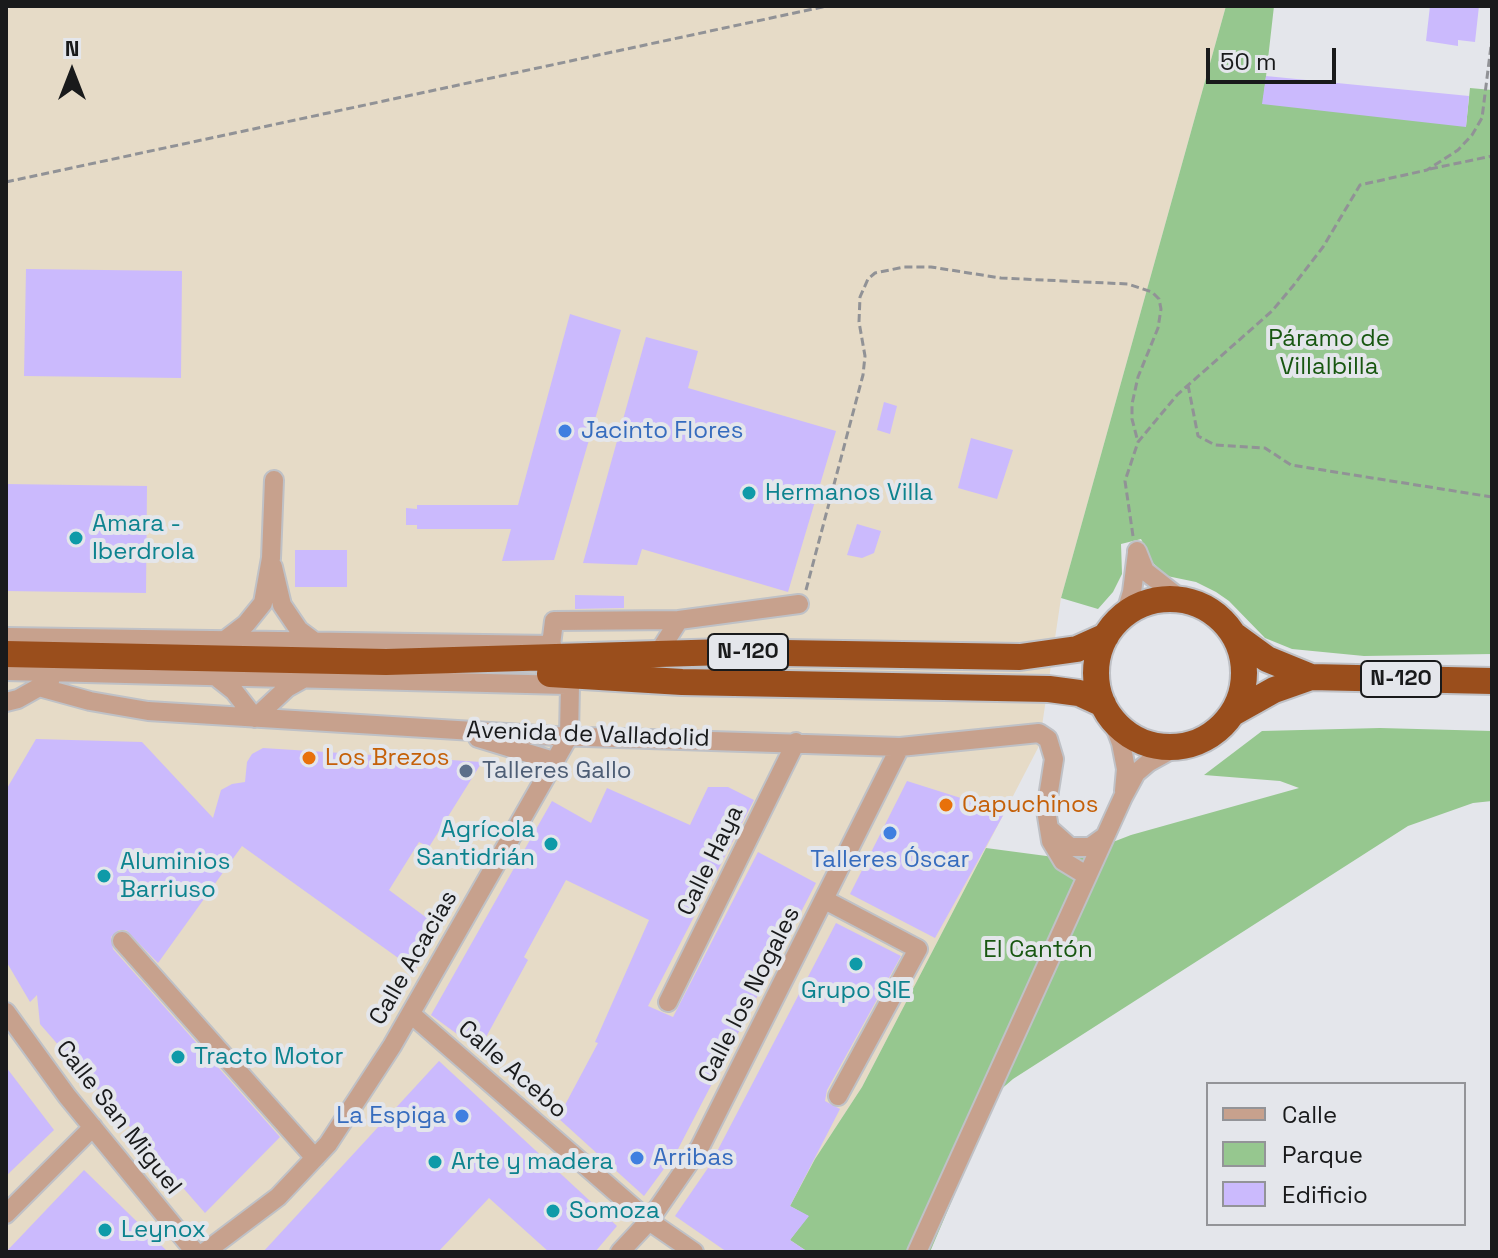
<!DOCTYPE html>
<meta charset="utf-8">
<style>
body{margin:0}
#map{position:relative;width:1498px;height:1258px;overflow:hidden;background:#e4e6eb;font-family:"Space Grotesk",sans-serif}
canvas{display:block}
.frame{position:absolute;inset:0;border:8px solid #191a1b;pointer-events:none}
.legend{position:absolute;left:1206px;top:1082px;width:260px;height:144px;box-sizing:border-box;background:#e4e6eb;border:2px solid #939498;margin:0;padding:10px 14px;list-style:none;font-size:24px;color:#191a1b}
.legend li{display:flex;align-items:center;gap:16px;height:40px}
.legend b{width:40px;border:2px solid #939498}
.north{position:absolute;left:32px;top:32px;width:80px;height:80px;-webkit-text-stroke:6px #e4e6eb;paint-order:stroke;rotate:0deg;font-size:22px;font-weight:700;line-height:32px;text-align:center;color:#191a1b}
.north::after{content:'';display:block;margin:auto;width:28px;height:36px;background:#191a1b;clip-path:polygon(50% 0,100% 100%,50% 72%,0 100%)}
.scale{position:absolute;left:1206px;top:48px;width:130px;height:36px;box-sizing:border-box;border:4px solid #191a1b;border-top:0;padding-left:10px;font-size:24px;line-height:28px;white-space:nowrap;color:#191a1b;-webkit-text-stroke:6px #e4e6eb;paint-order:stroke}
</style>
<div id="map">
<canvas width="1498" height="1258"></canvas>
<div class="frame"></div>
<ul class="legend">
<li><b style="height:10px;background:#c7a18d"></b>Calle</li>
<li><b style="height:22px;background:#96c78f"></b>Parque</li>
<li><b style="height:22px;background:#cbbafd"></b>Edificio</li>
</ul>
<div class="north">N</div>
<div class="scale">50 m</div>
</div>
<script>
const g = document.querySelector('canvas').getContext('2d');
g.lineJoin = 'round';
function paint(path, color) {
  g.fillStyle = color;
  g.fill(path, 'evenodd');
}
function toPath(rows) {
  const path = new Path2D();
  for (const r of rows) {
    if (r.length === 3) {
      path.moveTo(r[0] + r[2], r[1]);
      path.arc(r[0], r[1], r[2], 0, 2 * Math.PI);
      continue;
    }
    path.moveTo(r[0], r[1]);
    for (let i = 2; i < r.length; i += 2) path.lineTo(r[i], r[i + 1]);
  }
  return path;
}
function strokePath(path, color, width, dash) {
  g.strokeStyle = color;
  g.lineWidth = width;
  g.lineCap = dash ? 'butt' : 'round';
  g.setLineDash(dash || []);
  g.stroke(path);
}
function label(font, color, halo, rows, align = 'center') {
  g.font = font + ' "Space Grotesk",sans-serif';
  g.lineWidth = 8;
  g.setLineDash([]);
  g.textBaseline = 'middle';
  g.strokeStyle = halo;
  g.fillStyle = color;
  for (const [text, x, y, turn = 0] of rows) {
    g.save();
    g.translate(x, y);
    g.rotate((+turn || 0) * Math.PI / 180);
    g.textAlign = isNaN(turn) ? turn : align;
    if (halo) g.strokeText(text, 0, 0);
    g.fillText(text, 0, 0);
    g.restore();
  }
}
const industrial = toPath([
 [14,6,1226,6,1061,598,1039,746,862,1087,815,1159,791,1206,809,1216,808,1252,6,1252,6,10]
]);
const green = toPath([
 [1226,6,1274,6,1263,103,1466,126,1470,88,1492,90,1492,654,1364,656,1292,649,1265,638,1229,601,1216,592,1196,582,1167,576,1153,563,1141,539,1121,544,1122,574,1113,592,1098,609,1061,598],
 [1380,728,1492,731,1492,801,1473,803,1408,826,1013,1079,998,1092,930,1252,808,1252,790,1240,808,1216,790,1206,815,1159,862,1087,986,848,1069,859,1131,835,1299,788,1280,781,1204,775,1262,731]
]);
const building = toPath([
 [1430,6,1479,6,1475,42,1458,40,1458,46,1426,41],
 [1266,76,1469,96,1466,127,1262,104],
 [26,269,182,271,181,378,24,376],
 [570,314,621,330,554,560,502,561,511,529,417,529,417,525,406,525,406,508,417,509,417,505,518,505],
 [646,337,698,351,688,388,836,431,788,592,642,549,637,565,583,563],
 [884,402,897,406,890,434,877,430],
 [971,438,1013,450,997,499,958,488],
 [6,484,147,486,146,593,6,591],
 [857,524,881,531,874,553,862,558,847,555],
 [295,550,347,550,347,587,295,587],
 [575,595,624,596,624,608,575,609],
 [36,739,142,742,213,818,221,790,232,784,245,782,247,762,252,754,263,748,482,762,429,847,419,842,389,890,439,927,415,970,242,846,158,963,126,930,119,930,111,937,113,949,280,1137,205,1213,40,1024,37,995,30,1002,6,961,6,790],
 [907,781,1005,812,935,938,850,894],
 [708,787,728,787,754,800,648,1006,673,1017,758,852,816,883,677,1151,644,1196,558,1118,598,1043,595,1042,649,920,566,880,524,957,528,960,479,1050,431,1015,552,801,591,823,607,788,690,825],
 [836,923,901,956,827,1090,825,1101,840,1109,790,1206,809,1216,790,1240,808,1252,727,1252,675,1216,710,1165],
 [439,1061,617,1226,595,1252,549,1252,489,1198,438,1252,263,1252],
 [6,1067,54,1130,6,1176],
 [84,1170,168,1252,6,1252]
]);
const path = toPath([
 [1430,169,1492,156],
 [6,182,827,6],
 [1188,385,1198,436,1215,445,1265,448,1291,465,1492,497],
 [1133,536,1125,481,1138,442,1177,395,1272,311,1293,286,1323,247,1360,185,1427,170,1458,150,1472,135,1482,118,1492,38],
 [806,590,863,375,865,356,859,322,860,297,868,279,875,273,904,267,931,267,1001,278,1128,284,1152,292,1159,299,1161,309,1158,328,1138,377,1132,404,1132,419,1138,442]
]);
const minor = toPath([
 [1137,551,1145,571,1182,600],
 [273,567,282,605,299,630,315,642],
 [1125,615,1132,592,1137,553],
 [6,637,552,645],
 [225,640,246,624,263,603,271,558,274,480],
 [551,645,554,621,679,620],
 [662,647,679,620,799,604],
 [6,671,567,685],
 [215,676,234,691,255,718,287,688,305,678],
 [39,687,90,701,148,711,555,736,900,747,1039,733,1048,739,1054,759,1046,810,1051,841,1063,861,1086,875],
 [6,702,18,699,50,681],
 [1111,716,1121,743,1126,769,1124,791],
 [478,738,554,761],
 [1052,831,1070,847,1090,847,1104,837],
 [825,900,918,949,838,1096],
 [122,941,315,1158],
 [668,1002,796,742],
 [6,1012,67,1096,195,1252],
 [411,1014,649,1221,694,1252],
 [6,1214,93,1127],
 [205,1252,278,1197,328,1144,392,1046,569,736,570,685],
 [620,1252,649,1221,700,1147,900,747],
 [917,1252,1123,797,1136,773,1149,762,1178,746]
]);
const highway = toPath([
 [1170,673,74],
 [1234,635,1267,659,1311,677],
 [6,654,386,662,726,652,1020,657,1077,649,1106,636],
 [550,674,682,682,1049,689,1079,693,1103,704],
 [1233,713,1274,690,1311,677,1492,681]
]);
const markers = [
 [565,431,8,"#3f7fe0"],
 [749,493,8,"#0f9aa8"],
 [76,538,8,"#0f9aa8"],
 [309,758,8,"#e8710a"],
 [466,771,8,"#5c6f8a"],
 [946,805,8,"#e8710a"],
 [890,833,8,"#3f7fe0"],
 [551,844,8,"#0f9aa8"],
 [104,876,8,"#0f9aa8"],
 [856,964,8,"#0f9aa8"],
 [178,1057,8,"#0f9aa8"],
 [462,1116,8,"#3f7fe0"],
 [637,1158,8,"#3f7fe0"],
 [435,1162,8,"#0f9aa8"],
 [553,1211,8,"#0f9aa8"],
 [105,1230,8,"#0f9aa8"]
];
const shields = [
 [748,652,80],
 [1401,679,80]
];
const shieldNames = [
 ["N-120",748,652],
 ["N-120",1401,679]
];
const parkNames = [
 ["Páramo de",1329,339],
 ["Villalbilla",1329,367],
 ["El Cantón",1038,950]
];
const shopNames = [
 ["Jacinto Flores",581,431],
 ["Talleres Óscar",890,860,"center"],
 ["La Espiga",446,1116,"right"],
 ["Arribas",653,1158]
];
const cultureNames = [
 ["Hermanos Villa",765,493],
 ["Amara -",92,524],
 ["Iberdrola",92,552],
 ["Agrícola",535,830,"right"],
 ["Santidrián",535,858,"right"],
 ["Aluminios",120,862],
 ["Barriuso",120,890],
 ["Grupo SIE",856,991,"center"],
 ["Tracto Motor",194,1057],
 ["Arte y madera",451,1162],
 ["Somoza",569,1211],
 ["Leynox",121,1230]
];
const streetNames = [
 ["Avenida de Valladolid",588,735,2],
 ["Calle Haya",711,861,-64],
 ["Calle Acacias",414,958,-60],
 ["Calle los Nogales",750,995,-63],
 ["Calle Acebo",512,1070,41],
 ["Calle San Miguel",118,1118,52]
];
const foodNames = [
 ["Los Brezos",325,758],
 ["Capuchinos",962,805]
];
const serviceNames = [
 ["Talleres Gallo",482,771]
];
paint(industrial, '#e6dbc7');
paint(green, '#96c78f');
paint(building, '#cbbafd');
strokePath(minor, '#bfc1c6', 22);
strokePath(highway, '#bfc1c6', 30);
strokePath(path, '#919296', 3, [8, 4]);
strokePath(minor, '#c7a18d', 18);
strokePath(highway, '#9a4e1c', 26);
for (const [x, y, r, color] of markers) {
  const dot = new Path2D();
  dot.arc(x, y, r, 0, 2 * Math.PI);
  g.fillStyle = color;
  g.fill(dot);
  strokePath(dot, '#e4e6eb', 3);
}
for (const [x, y, w] of shields) {
  const box = new Path2D();
  box.roundRect(x - w / 2, y - 18, w, 36, 6);
  g.fillStyle = '#e4e6eb';
  g.fill(box);
  strokePath(box, '#191a1b', 2);
}
label('bold 22px', '#191a1b', null, shieldNames);
label('24px', '#185711', '#e4e6eb', parkNames);
label('24px', '#366cbe', '#e4e6eb', shopNames, 'left');
label('24px', '#0d838f', '#e4e6eb', cultureNames, 'left');
label('24px', '#191a1b', '#e4e6eb', streetNames);
label('24px', '#c56008', '#e4e6eb', foodNames, 'left');
label('24px', '#4e5e75', '#e4e6eb', serviceNames, 'left');
</script>
